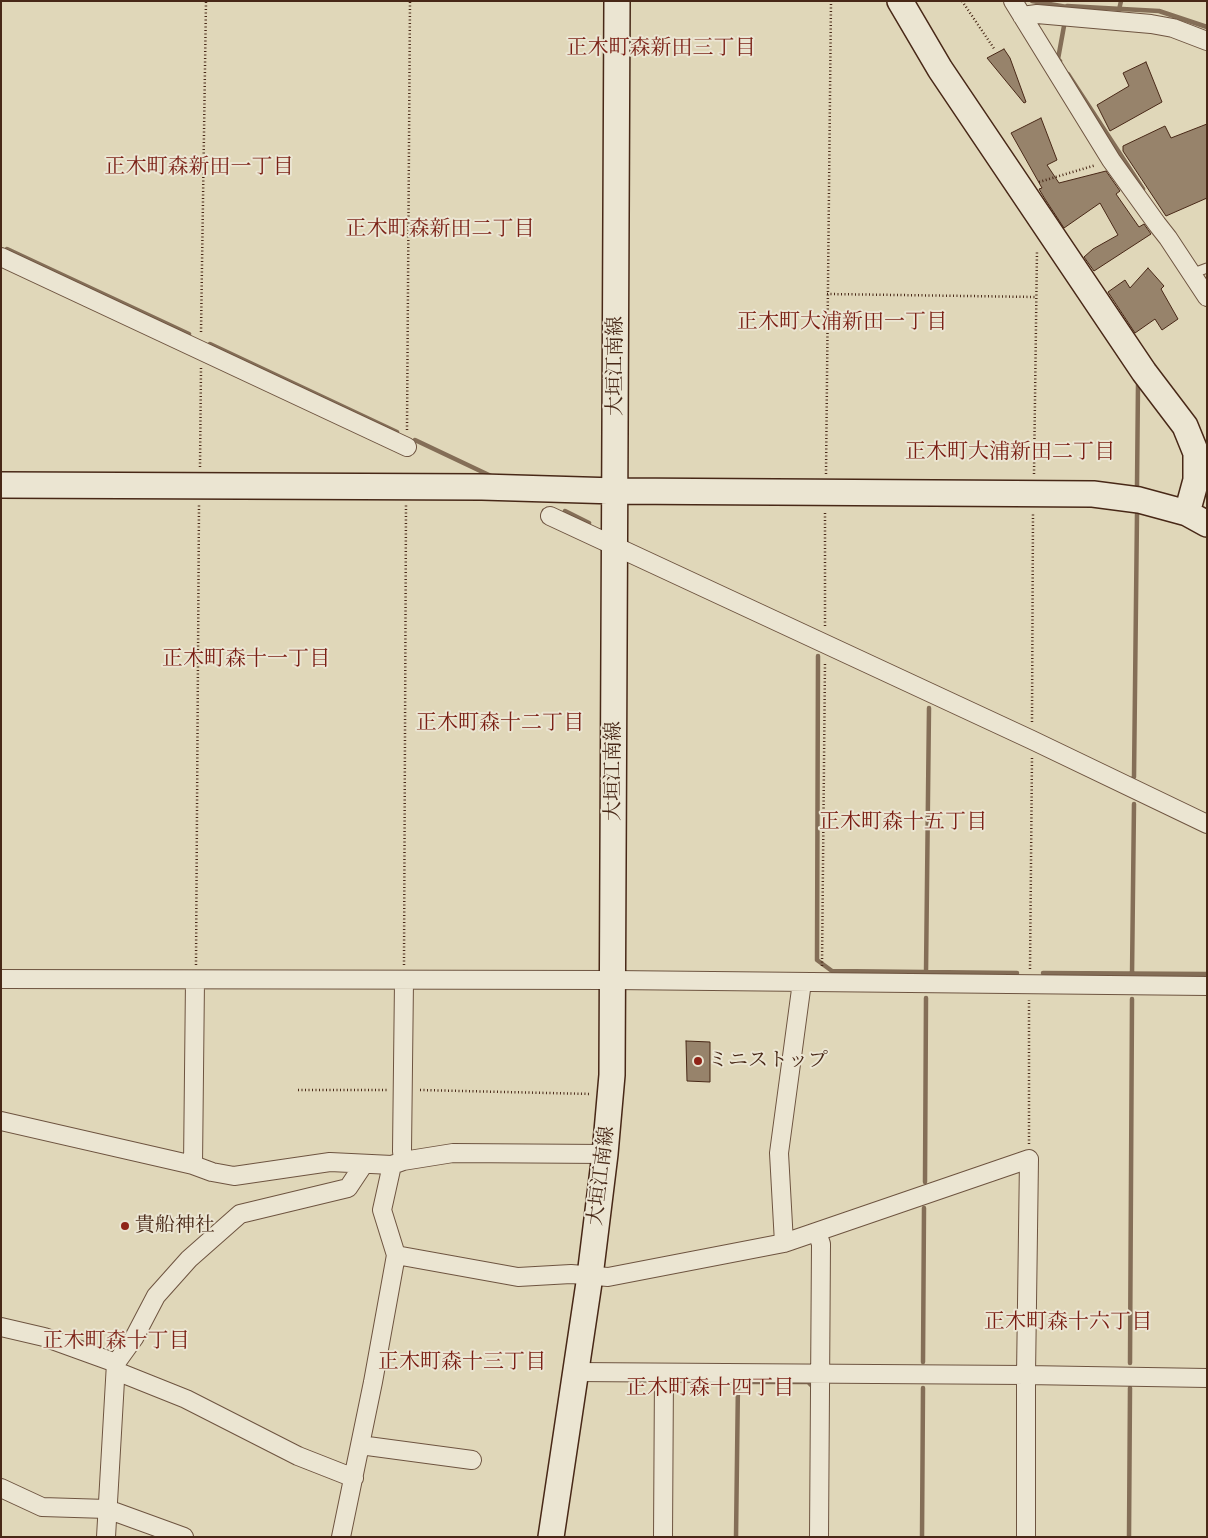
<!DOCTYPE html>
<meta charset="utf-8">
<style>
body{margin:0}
#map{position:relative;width:1208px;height:1538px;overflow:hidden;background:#e0d7b9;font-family:"Libre Bodoni",serif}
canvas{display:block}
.frame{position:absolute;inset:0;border:2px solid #482817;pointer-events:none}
</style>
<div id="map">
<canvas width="1208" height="1538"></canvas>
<div class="frame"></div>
</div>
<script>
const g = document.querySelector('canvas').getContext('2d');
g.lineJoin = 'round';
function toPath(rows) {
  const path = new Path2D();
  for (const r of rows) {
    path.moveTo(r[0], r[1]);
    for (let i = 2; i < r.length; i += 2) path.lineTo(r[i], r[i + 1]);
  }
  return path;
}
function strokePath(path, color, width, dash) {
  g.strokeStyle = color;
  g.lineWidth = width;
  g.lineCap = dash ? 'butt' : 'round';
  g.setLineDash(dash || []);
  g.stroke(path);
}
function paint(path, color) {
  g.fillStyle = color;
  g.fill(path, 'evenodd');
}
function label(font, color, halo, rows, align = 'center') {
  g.font = font + ' "Libre Bodoni","Noto Serif JP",serif';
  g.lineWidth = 4;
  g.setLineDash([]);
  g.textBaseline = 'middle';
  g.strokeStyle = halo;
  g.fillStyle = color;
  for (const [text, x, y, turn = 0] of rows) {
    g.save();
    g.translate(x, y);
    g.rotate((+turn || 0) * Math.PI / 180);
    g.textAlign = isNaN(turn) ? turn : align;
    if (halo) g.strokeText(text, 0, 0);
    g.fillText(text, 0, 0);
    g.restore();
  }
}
const stream = toPath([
 [1032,1,1067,7],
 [1067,6,1159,11,1207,27],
 [1119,10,1121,1],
 [1060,61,1058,59,1064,26],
 [1068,74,1143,189],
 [7,249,189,334],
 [210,344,397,432],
 [415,440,491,476],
 [1137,486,1138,384],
 [565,511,589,523],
 [818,656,817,960,832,971,1017,973],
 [1131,780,1134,777,1137,514],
 [926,972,929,708],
 [1043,973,1207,974],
 [1132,975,1134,804],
 [925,1182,926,998],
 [923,1362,924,1208],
 [1130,1363,1132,999],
 [736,1537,738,1382,808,1382,813,1387,813,1389],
 [922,1537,923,1388],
 [1129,1537,1130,1388]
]);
const building = toPath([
 [1004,49,1010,58,1026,102,1024,103,987,58,1004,49],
 [1146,62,1162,102,1110,131,1097,105,1129,86,1123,73,1146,62],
 [1041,118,1057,160,1047,165,1059,183,1106,171,1120,191,1116,194,1139,227,1144,224,1151,234,1094,271,1084,257,1093,249,1118,235,1100,203,1064,228,1045,199,1039,189,1042,188,1011,133,1041,118],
 [1207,124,1207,198,1166,216,1123,151,1123,146,1165,126,1171,138,1207,124],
 [1148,268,1164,286,1161,289,1178,319,1162,330,1155,319,1135,333,1108,292,1125,280,1130,288,1148,268],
 [686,1041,710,1042,710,1082,687,1081,686,1041]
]);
const path = toPath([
 [962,1,995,50],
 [1039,182,1096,165],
 [827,294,1036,297],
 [201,332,206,1],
 [407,430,410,1],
 [200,467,201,368],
 [826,474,831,1],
 [1034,474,1037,250],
 [825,626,825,512],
 [1032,722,1033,512],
 [196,965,199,505],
 [404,965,406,505],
 [822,966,825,662],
 [1030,969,1032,757],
 [298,1090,387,1090],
 [420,1090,591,1094],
 [1029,1144,1029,1000]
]);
const lane = toPath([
 [1191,274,1207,268]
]);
const street = toPath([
 [1013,1,1111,160,1157,224,1168,238,1207,297],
 [1022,16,1037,14,1151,24,1173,28,1207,41],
 [1,257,407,447],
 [550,516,1032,740,1207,824],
 [1,979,613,980,1207,986],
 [1,1121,193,1165,212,1172,234,1176,330,1162,392,1165,403,1161,453,1153,605,1154],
 [403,1161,402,1151,404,981],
 [193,1165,195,980],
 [817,1232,821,1244,819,1537],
 [784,1243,779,1153,802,982],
 [396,1255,518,1277,571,1274,608,1277,784,1243,1029,1159,1026,1375,1026,1537],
 [1,1327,44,1337,116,1363],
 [116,1371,186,1399,298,1456,354,1478],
 [575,1372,1026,1375,1207,1378],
 [360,1445,472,1460],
 [1,1488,42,1507,107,1509,184,1537],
 [106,1537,116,1363,134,1338,156,1296,189,1259,240,1214,348,1188,364,1164],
 [341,1537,373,1382,396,1255,382,1210,392,1165],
 [663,1537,664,1373]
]);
const secondary = toPath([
 [900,1,940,69,1144,372,1185,426,1196,453,1196,480,1187,513],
 [1,485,482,487,616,491,1093,494,1139,500,1187,513,1207,524],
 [551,1537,590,1276,605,1154,612,1075,617,1]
]);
const markers = [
 [698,1061,5,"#8f2418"],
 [125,1226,5,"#8f2418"]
];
const streetNames = [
 ["大垣江南線",616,366,-90],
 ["大垣江南線",614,771,-90],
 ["大垣江南線",602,1176,-83]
];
const poiNames = [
 ["ミニストップ",708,1061],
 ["貴船神社",135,1226]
];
const neighbourhoodNames = [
 ["正木町森新田三丁目",661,49],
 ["正木町森新田一丁目",199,168],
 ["正木町森新田二丁目",440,230],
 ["正木町大浦新田一丁目",842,323],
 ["正木町大浦新田二丁目",1010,453],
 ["正木町森十一丁目",246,660],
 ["正木町森十二丁目",500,724],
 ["正木町森十五丁目",903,823],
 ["正木町森十六丁目",1068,1323],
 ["正木町森十丁目",116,1342],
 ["正木町森十三丁目",462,1363],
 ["正木町森十四丁目",710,1389]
];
strokePath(stream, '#846e57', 4.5);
paint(building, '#97836b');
strokePath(building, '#482817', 1);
strokePath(lane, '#6e5440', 11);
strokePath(street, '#6e5440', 20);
strokePath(secondary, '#482817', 28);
strokePath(path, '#482817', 2.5, [1, 2.5]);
strokePath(lane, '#ebe5d2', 9);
strokePath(street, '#ebe5d2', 18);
strokePath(secondary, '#ebe5d2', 25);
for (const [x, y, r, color] of markers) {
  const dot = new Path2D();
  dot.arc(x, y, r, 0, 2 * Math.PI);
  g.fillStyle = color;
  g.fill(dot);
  strokePath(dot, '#ebe5d2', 2);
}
label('20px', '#482817', '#ebe5d2', streetNames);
label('20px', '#482817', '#ebe5d2', poiNames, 'left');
label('21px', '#7a1f14', '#ebe5d2', neighbourhoodNames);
</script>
